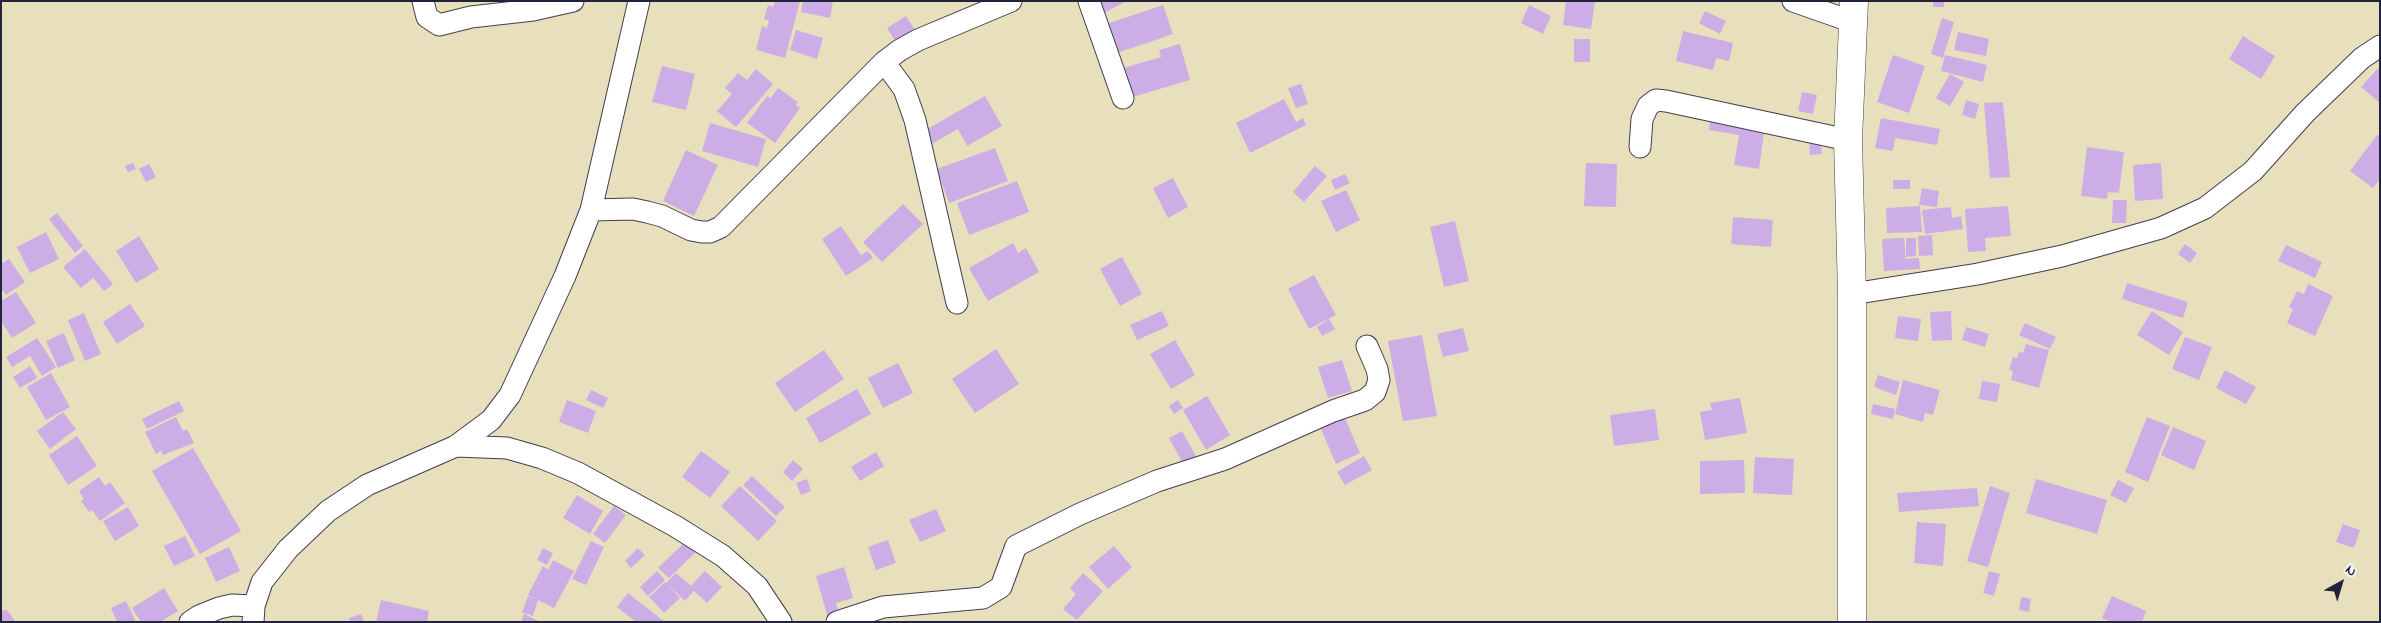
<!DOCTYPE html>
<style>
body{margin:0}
#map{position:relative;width:2381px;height:623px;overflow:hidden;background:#e8e0bd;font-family:"Indie Flower",sans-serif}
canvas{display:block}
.frame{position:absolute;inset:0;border:2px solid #22223b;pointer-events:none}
.north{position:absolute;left:2316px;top:558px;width:50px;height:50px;-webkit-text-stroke:4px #f6f6f2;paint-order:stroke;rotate:39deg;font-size:14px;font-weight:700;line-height:20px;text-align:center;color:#22223b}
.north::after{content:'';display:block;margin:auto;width:18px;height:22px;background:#22223b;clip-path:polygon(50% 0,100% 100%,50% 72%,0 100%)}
</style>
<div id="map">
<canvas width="2381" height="623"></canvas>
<div class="frame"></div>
<div class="north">N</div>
</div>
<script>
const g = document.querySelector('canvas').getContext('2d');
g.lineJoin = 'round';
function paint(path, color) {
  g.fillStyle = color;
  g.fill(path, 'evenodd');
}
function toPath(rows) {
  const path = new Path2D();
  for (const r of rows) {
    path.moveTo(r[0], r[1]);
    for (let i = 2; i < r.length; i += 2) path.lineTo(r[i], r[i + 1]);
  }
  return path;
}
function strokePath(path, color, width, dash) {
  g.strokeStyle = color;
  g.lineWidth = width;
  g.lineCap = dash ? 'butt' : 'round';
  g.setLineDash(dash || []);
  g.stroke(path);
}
const building = toPath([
 [775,1,800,1,785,58,756,50,762,26,767,28,769,20,764,19,768,5,773,7],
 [803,1,833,1,830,18,801,12],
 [1096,1,1127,1,1102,14],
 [1566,1,1595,1,1591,29,1563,25],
 [1933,1,1944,1,1944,7,1933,7],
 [1163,5,1173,34,1114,54,1104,25],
 [1529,5,1551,16,1543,34,1521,23],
 [1705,11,1726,21,1720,34,1699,23],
 [906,16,915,30,896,42,887,28],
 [1942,18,1954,22,1943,58,1931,54],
 [796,30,823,38,817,59,790,50],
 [1683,31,1733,43,1729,61,1716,58,1713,70,1676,61],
 [1958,32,1989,39,1986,56,1954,50],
 [2243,36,2275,56,2261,79,2229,59],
 [1574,39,1590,39,1590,62,1574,62],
 [1180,44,1190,80,1129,98,1120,69,1161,57,1159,50],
 [1893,55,1925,66,1909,113,1877,102],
 [1945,55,1987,65,1983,82,1941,71],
 [662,66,695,74,686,110,652,102],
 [2380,66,2380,103,2361,87],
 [756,69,773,84,736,127,717,111,732,94,725,88,738,73,747,80],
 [1950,74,1964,82,1950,106,1936,98],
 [1301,84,1308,104,1296,108,1288,88],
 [778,88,798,102,796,105,800,108,775,143,747,123,767,96,771,98],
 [1802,92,1817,95,1813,114,1798,111],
 [985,96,1002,126,967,146,958,129,930,145,922,132],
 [1284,99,1296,122,1303,118,1306,125,1250,153,1236,123],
 [1966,100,1979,104,1975,119,1962,115],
 [2003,102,2010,177,1990,178,1984,103],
 [1711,116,1765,125,1759,169,1734,165,1739,135,1709,130],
 [1881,118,1940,129,1937,145,1895,138,1893,151,1875,148],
 [710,123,766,139,758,167,702,151],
 [2377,135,2380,136,2380,179,2373,188,2350,171],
 [1820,137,1822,154,1810,155,1809,139],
 [2087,147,2124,152,2119,193,2108,192,2107,199,2081,196],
 [995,148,1008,181,949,203,937,169],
 [686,150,718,165,694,216,663,201],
 [133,163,136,169,128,172,125,166],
 [1586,163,1617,164,1616,207,1584,206],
 [2161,163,2163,199,2135,201,2133,165],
 [149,164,156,177,146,182,139,169],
 [1315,166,1327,176,1304,202,1293,192],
 [1345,174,1350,183,1335,190,1331,180],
 [1173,178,1188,207,1168,218,1153,188],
 [1893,180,1910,180,1910,189,1893,189],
 [1017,181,1029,212,969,235,957,203],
 [1922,188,1939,191,1937,207,1919,205],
 [1346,190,1360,220,1336,232,1321,201],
 [2113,200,2127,200,2126,223,2112,223],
 [903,204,923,224,882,262,863,242],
 [1920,206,1922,232,1887,233,1886,208],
 [2008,206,2011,236,1985,238,1986,251,1968,252,1965,209],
 [1951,207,1952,218,1961,216,1963,229,1925,234,1922,210],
 [57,213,83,246,75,253,49,219],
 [1733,217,1773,220,1771,247,1731,244],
 [1455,221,1469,281,1444,287,1430,227],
 [841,226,861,255,868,251,873,258,846,276,822,239],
 [46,232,59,259,30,273,17,247],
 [1932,235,1933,255,1919,256,1918,236],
 [139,236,159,269,136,283,116,251],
 [1904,238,1906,262,1906,259,1919,258,1920,269,1884,271,1882,239],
 [1906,238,1916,238,1916,256,1906,257],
 [1013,243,1018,253,1026,248,1039,272,988,301,969,268],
 [2185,244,2197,253,2190,263,2178,254],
 [2286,245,2322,262,2315,278,2278,261],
 [85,249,113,284,104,291,93,278,81,288,63,267],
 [1122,257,1142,294,1120,306,1100,269],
 [9,259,25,282,6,295,1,288,1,264],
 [1314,275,1336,315,1309,329,1288,289],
 [2127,283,2188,302,2183,318,2122,299],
 [2308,284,2333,296,2315,336,2287,323,2293,309,2289,307,2297,291,2304,294],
 [16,292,36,323,12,338,1,321,1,301],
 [130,304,145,326,117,344,103,322],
 [1162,311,1169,326,1137,340,1130,325],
 [1951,311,1952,340,1932,341,1930,312],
 [2152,311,2183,332,2169,355,2137,335],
 [84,313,101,354,85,361,68,320],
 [1898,316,1921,319,1918,341,1895,338],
 [1329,319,1335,329,1322,336,1317,327],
 [2025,323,2056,337,2050,349,2019,335],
 [1966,327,1989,334,1985,347,1962,340],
 [1463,328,1469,351,1443,357,1437,334],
 [64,333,75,360,58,368,46,341],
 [1422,335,1437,416,1403,421,1388,341],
 [2185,337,2212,347,2199,380,2172,369],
 [37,338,56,367,42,376,30,356,12,367,6,357],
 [1175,340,1195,375,1171,389,1150,354],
 [2026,344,2049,350,2039,388,2011,380,2013,371,2009,370,2013,357,2017,358,2019,352,2023,353],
 [996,349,1019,384,975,413,952,379],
 [824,350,844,379,795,412,775,383],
 [1342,360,1352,391,1328,398,1318,367],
 [898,363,913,393,883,408,868,378],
 [30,366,37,378,20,388,13,377],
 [2225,370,2256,387,2246,404,2216,388],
 [51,373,70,407,46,420,27,387],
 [1878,375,1900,382,1896,395,1874,387],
 [1903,380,1940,390,1933,415,1925,413,1923,422,1895,414],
 [1982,381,2000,384,1997,402,1979,399],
 [857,389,871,414,820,443,806,418],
 [591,390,608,398,603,408,586,400],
 [1207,396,1230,435,1206,450,1183,410],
 [1740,398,1747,433,1705,440,1700,412,1712,410,1710,403],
 [567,400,596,411,588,433,559,422],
 [1178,400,1183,408,1174,414,1169,406],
 [179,401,184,411,147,429,142,419],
 [1873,404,1895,409,1893,419,1871,414],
 [1655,409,1659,440,1614,446,1610,415],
 [63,412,76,429,50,449,37,431],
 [1344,416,1360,453,1336,464,1320,427],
 [176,417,183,431,187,429,194,443,163,455,161,451,156,454,145,432],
 [2147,417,2170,426,2148,482,2125,472],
 [2173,427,2206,441,2194,470,2161,455],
 [1182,431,1197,458,1184,465,1169,438],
 [77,436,97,466,68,485,49,455],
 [193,448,241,531,200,554,152,471],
 [701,451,730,472,710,498,682,477],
 [876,452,884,466,860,481,851,467],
 [1364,456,1372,470,1345,485,1337,472],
 [1755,457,1794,459,1792,495,1753,493],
 [793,460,803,469,792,481,783,472],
 [1744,460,1745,493,1700,494,1700,461],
 [752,476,785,507,776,516,743,485],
 [99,477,105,486,110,482,125,503,100,521,92,510,89,512,81,501,84,499,79,491],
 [807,479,811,491,801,495,796,483],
 [2036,479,2107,500,2097,534,2026,513],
 [2118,480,2134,488,2126,503,2110,495],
 [740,486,777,521,758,541,721,506],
 [1990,486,2010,493,1988,567,1967,561],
 [1977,488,1979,506,1899,512,1897,493],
 [577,495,603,511,590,534,563,518],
 [614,506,626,515,605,543,593,534],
 [128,507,139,526,115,541,103,521],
 [936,509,946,531,920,542,909,520],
 [1917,522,1946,524,1943,566,1914,563],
 [2343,524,2360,530,2354,548,2336,542],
 [185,536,195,556,174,566,164,546],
 [888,540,896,563,876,570,868,547],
 [591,541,604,547,586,585,572,579],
 [686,541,696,552,669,578,658,568],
 [1114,546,1132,567,1108,589,1089,567],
 [229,547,240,571,216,582,205,558],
 [543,548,553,553,547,565,537,560],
 [638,548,645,555,631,568,625,561],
 [553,560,574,571,554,608,528,595,543,566,548,570],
 [844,567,853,598,836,603,839,614,828,618,816,576],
 [657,571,665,580,648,596,640,587],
 [705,571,722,587,707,603,694,591,685,601,666,583,676,573,691,586],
 [1989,571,2000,574,1994,596,1983,593],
 [1083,573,1103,591,1077,620,1063,609,1076,594,1070,588],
 [665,582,680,598,664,613,649,597],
 [164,588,178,611,160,622,141,622,132,608],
 [628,593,665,622,636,622,617,607],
 [528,596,538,600,533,616,522,612],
 [2112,596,2146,611,2142,622,2111,622,2102,618],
 [2021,597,2031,599,2029,612,2019,610],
 [381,600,429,611,427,622,376,622],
 [126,601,136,622,117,622,111,608],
 [6,609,16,622,1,622,1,612],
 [361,614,364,622,350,622,349,618],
 [524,614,541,622,521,622]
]);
const street = toPath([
 [423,1,427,17,439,25,471,17,533,10,573,1],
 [1089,1,1123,98],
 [1793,1,1853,22],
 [884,62,904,89,915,120,957,303],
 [1640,147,1642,119,1648,106,1656,100,1666,101,1848,140],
 [591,210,633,209,647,212,662,216,691,230,702,232,710,232,721,227,884,62,900,50,918,40,1011,1],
 [1852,294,1978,274,2062,256,2161,228,2205,208,2253,171,2305,113,2362,58,2380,46],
 [456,446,507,448,542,458,578,473,675,526,723,556,757,586,781,622],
 [190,622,199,616,219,608,232,605,254,606],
 [253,622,254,606,262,582,288,549,328,511,367,485,456,446,491,420,510,395,565,276,591,210,639,1],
 [837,622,883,607,983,598,1001,587,1016,546,1080,514,1157,481,1225,459,1333,411,1365,400,1375,392,1379,380,1377,369,1367,346]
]);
const secondary = toPath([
 [1852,622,1852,294,1848,140,1854,1]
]);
paint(building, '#ccade6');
strokePath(street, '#403e4e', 23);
strokePath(secondary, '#403e4e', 29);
strokePath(street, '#fff', 21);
strokePath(secondary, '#fff', 28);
</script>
